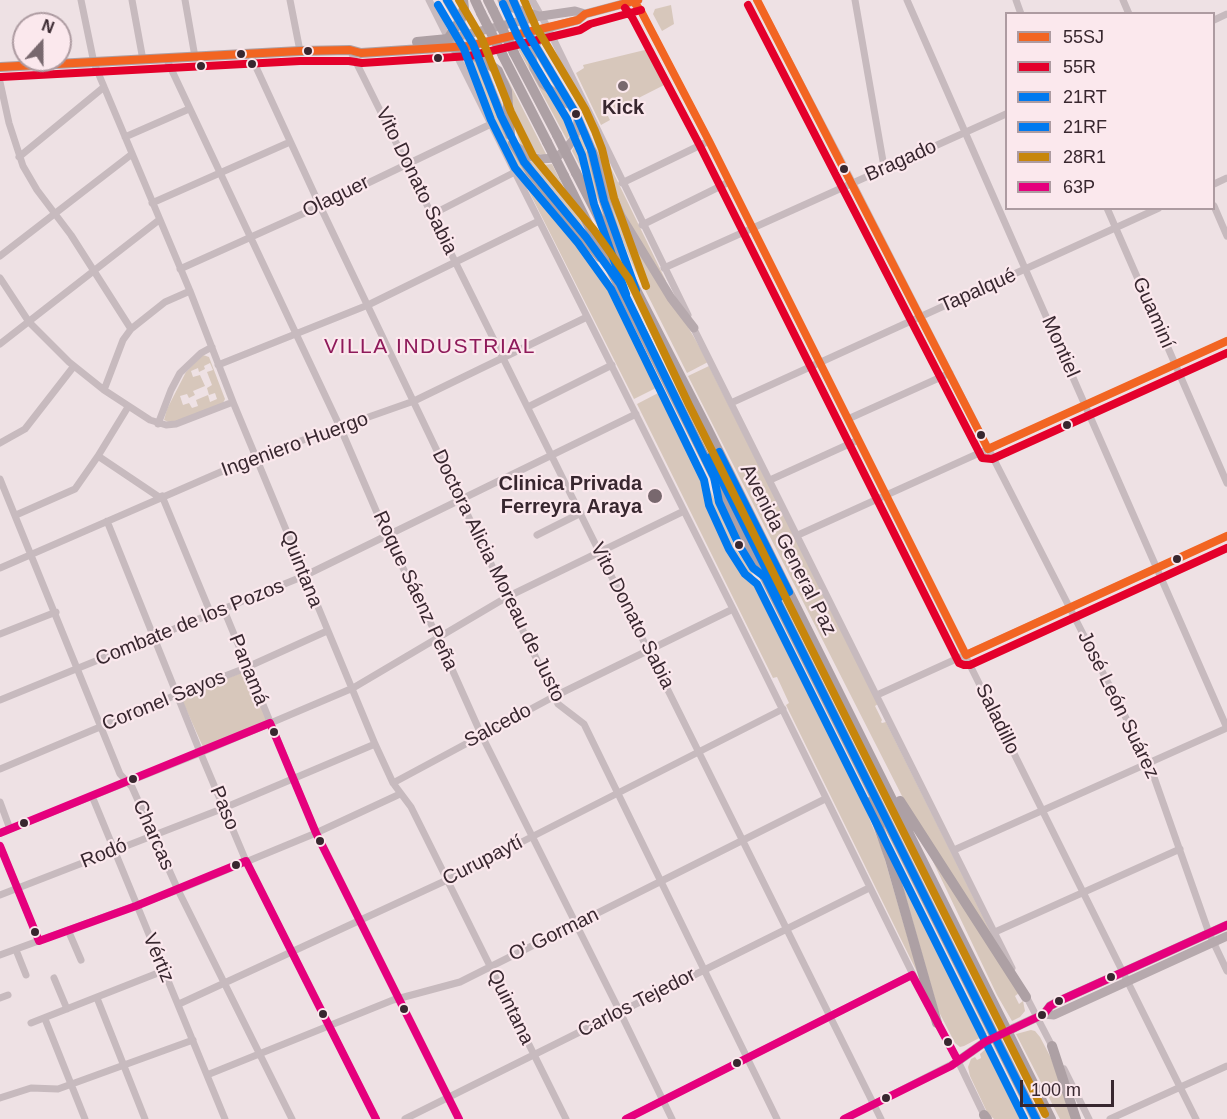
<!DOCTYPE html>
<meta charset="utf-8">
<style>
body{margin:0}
#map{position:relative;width:1227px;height:1119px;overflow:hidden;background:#eee1e4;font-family:Arial,sans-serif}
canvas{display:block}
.legend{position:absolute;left:1005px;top:12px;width:210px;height:198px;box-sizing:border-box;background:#fbe8ed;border:2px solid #ad9ba1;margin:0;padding:8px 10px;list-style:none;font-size:18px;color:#38272f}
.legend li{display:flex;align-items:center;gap:12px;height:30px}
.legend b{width:30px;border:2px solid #ad9ba1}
.north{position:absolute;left:12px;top:12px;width:60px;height:60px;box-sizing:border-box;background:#fbe8ed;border:2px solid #ad9ba1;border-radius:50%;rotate:21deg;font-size:16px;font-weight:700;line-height:24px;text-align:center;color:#38272f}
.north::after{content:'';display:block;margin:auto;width:21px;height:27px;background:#78686e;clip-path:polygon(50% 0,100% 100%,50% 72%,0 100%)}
.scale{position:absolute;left:1020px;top:1080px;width:94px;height:27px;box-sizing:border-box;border:3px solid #38272f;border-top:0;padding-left:8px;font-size:18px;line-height:21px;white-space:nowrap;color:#38272f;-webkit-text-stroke:4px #fbe8ed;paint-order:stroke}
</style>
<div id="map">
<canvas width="1227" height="1119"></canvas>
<ul class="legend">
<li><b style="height:8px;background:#f26522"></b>55SJ</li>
<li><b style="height:8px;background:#e4002b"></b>55R</li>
<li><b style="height:8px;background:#0079ef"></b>21RT</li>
<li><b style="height:8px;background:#0079ef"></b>21RF</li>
<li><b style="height:8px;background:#c7860c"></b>28R1</li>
<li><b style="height:8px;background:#e5007d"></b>63P</li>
</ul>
<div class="north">N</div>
<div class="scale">100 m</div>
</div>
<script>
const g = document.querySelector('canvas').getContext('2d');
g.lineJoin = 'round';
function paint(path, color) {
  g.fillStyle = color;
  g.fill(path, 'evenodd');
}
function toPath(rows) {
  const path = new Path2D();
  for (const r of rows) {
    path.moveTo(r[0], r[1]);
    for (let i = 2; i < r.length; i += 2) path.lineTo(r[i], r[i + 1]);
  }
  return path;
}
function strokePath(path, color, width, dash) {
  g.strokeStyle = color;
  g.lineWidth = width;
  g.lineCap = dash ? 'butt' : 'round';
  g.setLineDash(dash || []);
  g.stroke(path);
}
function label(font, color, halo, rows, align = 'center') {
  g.font = font + ' Arial,sans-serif';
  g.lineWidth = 4.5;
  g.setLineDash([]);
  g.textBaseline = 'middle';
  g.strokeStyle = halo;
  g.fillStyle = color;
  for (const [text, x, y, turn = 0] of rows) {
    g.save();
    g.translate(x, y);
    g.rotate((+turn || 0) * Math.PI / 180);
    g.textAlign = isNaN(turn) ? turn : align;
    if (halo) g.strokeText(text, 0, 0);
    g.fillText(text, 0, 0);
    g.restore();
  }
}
const green = toPath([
 [671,5,674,24,662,31,653,14,655,9],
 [527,40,530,48,529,55,571,117,571,132,567,140,515,43],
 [653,48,670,82,607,114,610,120,601,125,576,73,584,68,583,65],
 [471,59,476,62,507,139,522,165,579,237,602,272,625,312,660,386,634,399,464,63,466,60],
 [507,78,547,156,528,151,520,143,514,126],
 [594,133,666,281,665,282,619,205,601,162,592,134],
 [582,135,604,211,572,151,579,136],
 [529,161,543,165,552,164,584,228,543,181],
 [603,183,695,339,708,362,687,373,635,270,616,226],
 [203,355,209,357,225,399,223,403,171,423,164,420,167,409,186,372],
 [210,363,213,370,207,372,212,385,207,388,209,395,215,393,217,399,210,402,208,395,196,400,198,406,192,408,189,403,183,405,180,396,187,394,189,398,195,395,193,391,205,386,200,375,193,377,191,371,198,368,199,372,205,369,204,366],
 [709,366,878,704,875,706,882,720,881,722,882,723,886,722,1000,951,938,857,902,796,688,376],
 [662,391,704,476,737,551,748,565,849,768,882,850,919,976,786,705,789,703,777,677,773,678,637,404],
 [246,671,266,718,266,721,264,724,203,747,182,700,182,696],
 [925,845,1019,993,1015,996,1019,1004,1023,1001,1025,1011,1020,1017,1012,1021,997,995],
 [897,859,957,979,962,993,969,1000,987,1034,964,1046,960,1047,955,1043,938,1010,904,891],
 [1031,1030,1035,1031,1040,1037,1051,1058,1073,1119,1060,1119,1016,1034],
 [991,1044,1018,1105,1025,1119,994,1119,987,1112,970,1076,968,1067,971,1059,975,1057,977,1060,981,1058,980,1054]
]);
const minor = toPath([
 [81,0,94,63,190,291,233,402,375,744,393,783,411,807,566,1119],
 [132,0,143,60],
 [185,0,195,57],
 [290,0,300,51],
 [429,0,733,609,928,1005],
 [532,0,548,28,688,315],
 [631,0,641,11,709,141,1196,1119],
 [757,0,844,166,1149,763,1209,933,1227,971],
 [855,0,883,161,886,168],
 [907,0,1227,728],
 [1016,0,1021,14],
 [1123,0,1129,14],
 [1214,20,1227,14],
 [350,50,881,1119],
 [250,54,320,206,558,704,584,724,777,1119],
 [166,58,340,427,387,536,438,638,481,734,620,1012,672,1119],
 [0,82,9,123,23,166,37,190,71,235,131,329],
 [125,137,189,109],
 [19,157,104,87],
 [622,183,709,141],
 [1214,184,1227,178],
 [152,203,290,142],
 [1214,206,1227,236],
 [1107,208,1227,483],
 [433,214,515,172],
 [642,225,729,182],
 [0,256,132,154],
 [664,268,1006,114],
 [180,269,320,206,491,124],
 [0,278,29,322,69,362,104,390,150,420,166,425,176,424,233,402],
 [692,325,1012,968],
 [0,344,159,220],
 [218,365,368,305,539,221],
 [104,390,123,340,131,329,165,302,190,291],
 [731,403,1159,208],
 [528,407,612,365],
 [848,419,950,373],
 [158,424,171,390,180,373,201,353,212,347],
 [0,443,25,429,74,366],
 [98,456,159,497],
 [0,479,120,774,132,787,178,890,292,1119],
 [770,480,858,440],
 [162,496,211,614],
 [16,515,75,489,98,456,128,407],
 [107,521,198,747,246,861,376,1119],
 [537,535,581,513],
 [798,535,1227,341],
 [0,568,255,457,414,401,587,317],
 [224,610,316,833,459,1119],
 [0,634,56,612],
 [877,695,1227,536],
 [0,700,304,576,636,414],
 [0,769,176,695,243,669,327,631],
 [393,783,555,696,733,609],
 [92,796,225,1119],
 [0,802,10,829],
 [0,833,200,753,353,688,507,597,684,511],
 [0,846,39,941],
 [954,850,1227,728],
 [0,895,224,808,375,744],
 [68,930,81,960],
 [995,932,1180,849],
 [16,950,26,975],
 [0,955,178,890,316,833,400,794],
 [54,978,67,1009],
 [1025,994,1053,1048],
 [0,998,8,995],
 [97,998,145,1119],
 [179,1004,447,880,783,709],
 [45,1019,85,1119],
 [936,1020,958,1061,985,1117],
 [31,1023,163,971],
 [1064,1069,1089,1119],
 [207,1075,393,1000,460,982,825,799],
 [0,1098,31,1088,58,1089,193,1040],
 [405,1119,869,888],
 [626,1119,912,975],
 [844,1119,958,1061],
 [1110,1119,1227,1066]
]);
const major = toPath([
 [502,0,513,8,539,16],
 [548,28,534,46,532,58,534,68,543,84,568,104],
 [448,39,541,16,575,11,585,14],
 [453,47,469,46,548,28,578,20,585,14,638,0],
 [549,69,576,114,621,216,671,298,694,328],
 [490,87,508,132],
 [517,147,532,157,540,159,556,158,566,149,573,140,577,130,578,120],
 [1044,1014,1054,1015,1227,936],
 [1014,1028,1044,1014,1050,1006,1059,1001,1227,925],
 [958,1061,985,1042]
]);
const highway = toPath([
 [475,0,481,13],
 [488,0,493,10],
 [417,42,448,39,461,19,464,8,463,0],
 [514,53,557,135],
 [503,56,547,142],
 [0,67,300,51,350,50,361,53,452,47,484,60,498,71,507,91,510,135],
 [513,143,530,171,600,257],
 [592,152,604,201,618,243],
 [576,173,707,428,1051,1119],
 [564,176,1036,1119],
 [900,801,1026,997],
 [870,802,890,859,937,1023],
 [1052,1046,1076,1119],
 [984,1115,987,1119]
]);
const majorBridge = toPath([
 [447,0,473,44,490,87],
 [513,0,527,32,549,69],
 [985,1042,1014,1028]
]);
const highwayBridge = toPath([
 [493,10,514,53],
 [481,13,503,56],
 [557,135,576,173],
 [547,142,564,176]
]);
const bus1 = toPath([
 [757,0,988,449,1227,341],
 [633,1,641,11,709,141,966,655,1227,536],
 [0,67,300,51,350,50,361,53,469,46,578,20,585,14,638,0]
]);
const bus2 = toPath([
 [748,5,982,458,992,459,1227,353],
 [625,8,632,17,700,146,959,663,964,665,970,665,1227,548],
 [1,77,300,61,349,61,362,63,470,56,580,30,590,24,641,10]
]);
const bus3 = toPath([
 [447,0,473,44,501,116,524,162,586,237,620,284,714,477,719,502,739,545,753,568,765,577,1036,1119],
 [513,0,527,32,576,114,585,135,592,152,604,201,636,290],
 [719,452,789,592]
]);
const bus4 = toPath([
 [503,4,518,37,567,119,575,139,582,155,594,204,626,294],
 [438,5,464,49,491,120,515,168,578,243,611,289,704,480,709,505,729,549,745,574,757,584,1024,1119],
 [710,457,780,597]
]);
const bus5 = toPath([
 [459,0,482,39,511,112,533,156,594,230,629,279,689,405,1045,1114],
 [524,0,536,27,585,109,595,131,602,149,614,198,646,286]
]);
const bus6 = toPath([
 [0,833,270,723,316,833,459,1119],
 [0,846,39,941,136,906,246,861,376,1119],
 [626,1119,912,975,958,1061],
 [844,1119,951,1066,985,1042,1044,1014,1050,1006,1059,1001,1227,925]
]);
const markers = [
 [308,51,5,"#38272f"],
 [241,54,5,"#38272f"],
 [438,58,5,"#38272f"],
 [252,64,5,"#38272f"],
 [201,66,5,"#38272f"],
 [623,86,6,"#78686e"],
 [576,114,5,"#38272f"],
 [844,169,5,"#38272f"],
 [1067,425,5,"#38272f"],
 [981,435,5,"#38272f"],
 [655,496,8,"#78686e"],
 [739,545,5,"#38272f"],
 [1177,559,5,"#38272f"],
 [274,732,5,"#38272f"],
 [133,779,5,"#38272f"],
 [24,823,5,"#38272f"],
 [320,841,5,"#38272f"],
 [236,865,5,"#38272f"],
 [35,932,5,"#38272f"],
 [1111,977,5,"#38272f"],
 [1059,1001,5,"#38272f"],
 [404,1009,5,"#38272f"],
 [323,1014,5,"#38272f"],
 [1042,1015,5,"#38272f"],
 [948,1042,5,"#38272f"],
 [737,1063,5,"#38272f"],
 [886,1098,5,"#38272f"]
];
const poiNames = [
 ["Kick",623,108],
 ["Clinica Privada",642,484,"right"],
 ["Ferreyra Araya",642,507,"right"]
];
const streetNames = [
 ["Bragado",901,161,-24],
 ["Vito Donato Sabia",416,181,64],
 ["Olaguer",336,197,-26],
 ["Tapalqué",978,291,-24],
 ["Guaminí",1153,313,66],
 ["Montiel",1060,347,66],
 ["Ingeniero Huergo",295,445,-20],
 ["Avenida General Paz",788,550,63],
 ["Quintana",301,569,68],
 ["Doctora Alicia Moreau de Justo",498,576,64],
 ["Roque Sáenz Peña",415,591,65],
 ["Vito Donato Sabia",632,616,63],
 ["Combate de los Pozos",190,623,-22],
 ["Panamá",248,670,68],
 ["Coronel Sayos",164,701,-22],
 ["José León Suárez",1118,705,64],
 ["Saladillo",997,719,64],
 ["Salcedo",498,726,-28],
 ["Paso",224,808,67],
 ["Charcas",153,835,66],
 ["Rodó",104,854,-22],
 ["Curupaytí",483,861,-27],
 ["O' Gorman",554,935,-26],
 ["Vértiz",158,958,67],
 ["Carlos Tejedor",637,1003,-27],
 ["Quintana",510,1007,64]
];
const neighbourhoodNames = [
 ["VILLA INDUSTRIAL",430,347]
];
paint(green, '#d7c7bb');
strokePath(minor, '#c7babe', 7);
strokePath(major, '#b6a9ad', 9);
strokePath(highway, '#ada0a4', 10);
strokePath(majorBridge, '#b6a9ad', 9);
strokePath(highwayBridge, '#ada0a4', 10);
strokePath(bus1, '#f26522', 8);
strokePath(bus2, '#e4002b', 8);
strokePath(bus3, '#0079ef', 8);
strokePath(bus4, '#0079ef', 8);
strokePath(bus5, '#c7860c', 8);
strokePath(bus6, '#e5007d', 8);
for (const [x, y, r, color] of markers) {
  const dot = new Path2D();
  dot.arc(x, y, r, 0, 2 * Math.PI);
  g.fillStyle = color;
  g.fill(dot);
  strokePath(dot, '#fbe8ed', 2);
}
label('bold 20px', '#38272f', '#fbe8ed', poiNames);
label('20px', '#38272f', '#fbe8ed', streetNames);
g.letterSpacing = '1.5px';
label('21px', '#8e1a5a', '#fbe8ed', neighbourhoodNames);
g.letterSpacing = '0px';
</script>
